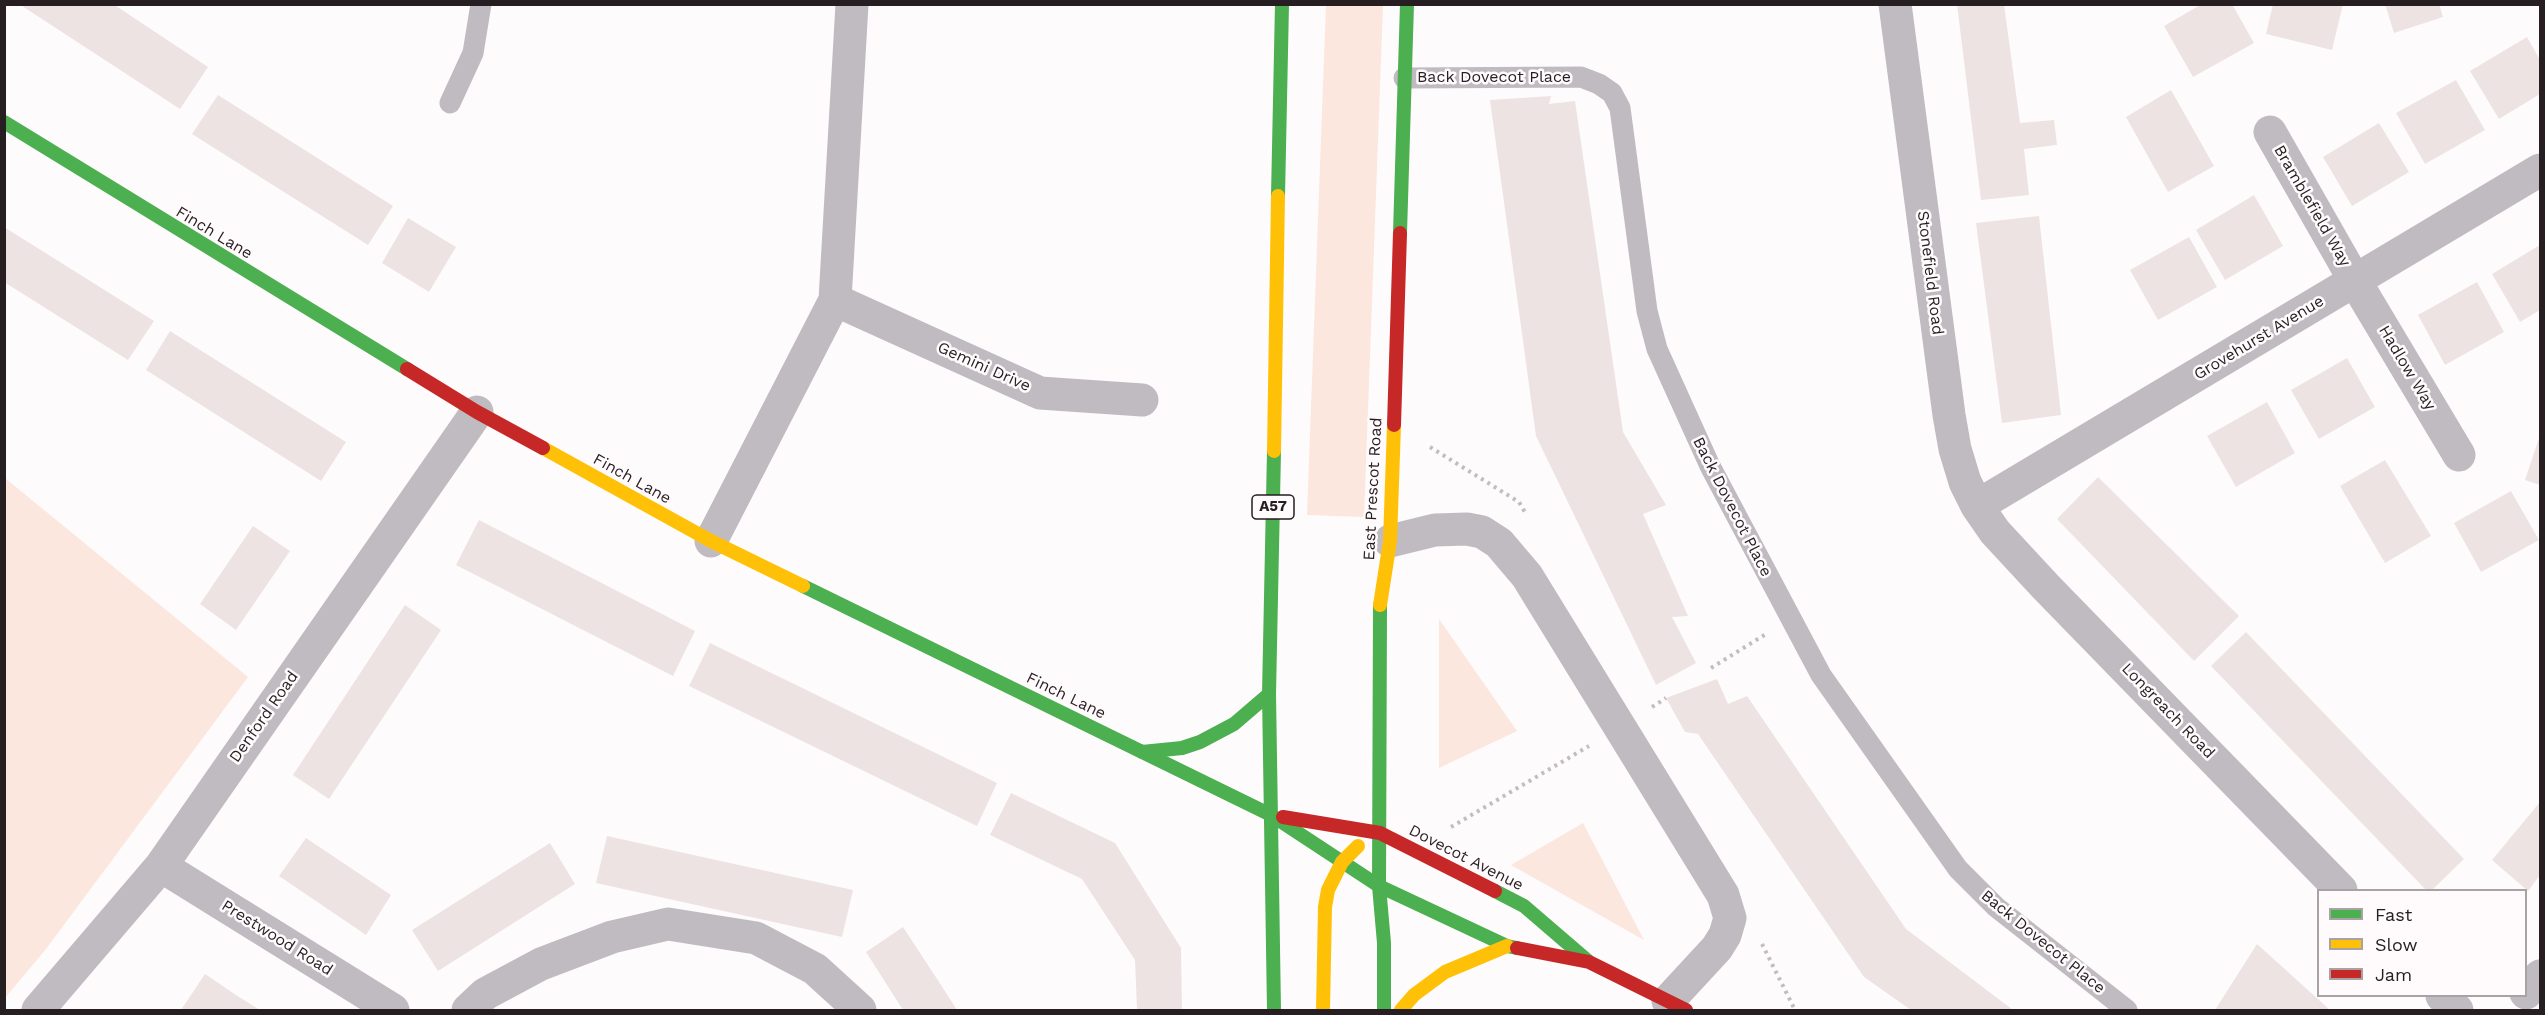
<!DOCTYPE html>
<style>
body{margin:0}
#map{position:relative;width:2545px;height:1015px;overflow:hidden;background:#fefbfc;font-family:"Work Sans",sans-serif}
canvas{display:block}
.frame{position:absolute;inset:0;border:6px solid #261e21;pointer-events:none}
.legend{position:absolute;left:2317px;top:889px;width:210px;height:108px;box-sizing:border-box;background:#fffafc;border:2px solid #a8a2a4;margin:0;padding:8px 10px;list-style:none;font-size:18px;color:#261e21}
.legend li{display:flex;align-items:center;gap:12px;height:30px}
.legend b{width:30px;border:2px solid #a8a2a4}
</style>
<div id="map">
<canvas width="2545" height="1015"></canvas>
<div class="frame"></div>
<ul class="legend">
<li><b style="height:8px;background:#4caf50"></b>Fast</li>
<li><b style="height:8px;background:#ffc107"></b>Slow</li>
<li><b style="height:8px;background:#c62828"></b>Jam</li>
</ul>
</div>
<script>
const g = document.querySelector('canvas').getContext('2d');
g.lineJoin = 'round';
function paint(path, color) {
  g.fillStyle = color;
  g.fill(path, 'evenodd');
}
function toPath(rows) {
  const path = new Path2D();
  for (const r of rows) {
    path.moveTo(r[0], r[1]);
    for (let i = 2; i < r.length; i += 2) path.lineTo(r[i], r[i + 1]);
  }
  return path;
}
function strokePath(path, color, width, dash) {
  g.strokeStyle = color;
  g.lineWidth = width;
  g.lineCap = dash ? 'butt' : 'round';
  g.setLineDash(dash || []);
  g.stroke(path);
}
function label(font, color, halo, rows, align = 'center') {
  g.font = font + ' "Work Sans",sans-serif';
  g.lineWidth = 5;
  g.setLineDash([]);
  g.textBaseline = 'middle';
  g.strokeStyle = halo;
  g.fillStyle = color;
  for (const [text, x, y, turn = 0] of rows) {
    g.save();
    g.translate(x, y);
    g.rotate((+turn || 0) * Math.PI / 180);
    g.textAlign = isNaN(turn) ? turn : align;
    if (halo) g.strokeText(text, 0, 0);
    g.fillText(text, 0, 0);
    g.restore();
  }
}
const green = toPath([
 [1326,5,1383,5,1364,517,1307,515],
 [5,478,248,677,46,949,5,998],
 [1439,619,1517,731,1439,768],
 [1583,823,1644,940,1511,865]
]);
const building = toPath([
 [19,4,113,4,208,67,180,109],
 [1957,4,2004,4,2020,123,2054,120,2057,145,2024,149,2029,195,1981,200],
 [2202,4,2232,4,2254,43,2193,77,2164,26],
 [2273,4,2343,4,2332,50,2266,34],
 [2385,4,2439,4,2443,17,2394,33],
 [2527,37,2540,60,2540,94,2499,119,2470,71],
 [2456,80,2485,130,2425,164,2396,113],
 [2171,90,2214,166,2168,192,2126,117],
 [218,95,393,206,368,245,192,134],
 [1551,96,1549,104,1575,101,1623,432,1666,505,1643,514,1688,616,1672,617,1696,663,1656,685,1536,436,1490,100],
 [2379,123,2409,172,2352,206,2323,157],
 [2254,195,2283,246,2225,280,2196,230],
 [2039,216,2061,415,2002,423,1976,223],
 [408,218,456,247,429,292,382,263],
 [4,227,154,321,128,360,4,282],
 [2189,237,2217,287,2158,320,2130,270],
 [2540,245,2540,310,2520,322,2492,274],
 [2477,282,2504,332,2445,365,2418,315],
 [170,331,346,442,321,481,146,370],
 [2347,358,2375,407,2319,439,2291,390],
 [2267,402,2295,453,2236,487,2207,436],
 [2540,435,2540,485,2525,480],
 [2385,460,2431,536,2385,563,2340,486],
 [2098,477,2239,616,2194,661,2057,519],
 [2511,491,2539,540,2481,572,2454,523],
 [479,520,695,631,673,676,456,565],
 [253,526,290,551,236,630,200,604],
 [405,605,441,630,329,799,293,775],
 [2246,632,2464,859,2432,890,2426,890,2211,666],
 [710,643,997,783,977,826,689,686],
 [1717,679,1728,704,1747,696,1906,929,2013,1010,1911,1010,1864,977,1698,734,1685,732,1666,698],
 [1011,793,1115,843,1181,948,1182,1010,1137,1010,1135,960,1082,879,990,835],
 [2540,802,2540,875,2528,891,2492,860],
 [607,836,853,890,842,937,596,883],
 [306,838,391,895,366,935,279,876],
 [550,843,575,884,438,971,412,930],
 [903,927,941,985,957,1010,903,1010,866,952],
 [2257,944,2330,1010,2215,1010],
 [205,974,236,995,260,1010,181,1010]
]);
const path = toPath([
 [1430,447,1519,502,1526,514],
 [1711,668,1766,634],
 [1652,707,1666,698],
 [1451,827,1589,746],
 [1762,944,1795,1010]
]);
const lane = toPath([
 [1404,78,1581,77,1599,84,1612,93,1620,108,1647,311,1657,349,1710,466,1821,675,1958,869,1996,907,2127,1010],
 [450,103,473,53,481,4]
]);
const street = toPath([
 [1895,4,1949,415,1955,449,1965,482,1977,506,1995,532,2046,587,2341,890],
 [2270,132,2355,281,2459,455],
 [835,300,1040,393,1142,400],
 [1977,506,2540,170],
 [711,541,835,300,852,4],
 [1390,541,1435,530,1467,529,1482,532,1499,543,1527,576,1723,895,1730,918,1725,935,1717,948,1668,1001],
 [161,866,393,1010],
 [2526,993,2540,976],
 [2442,996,2457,1010],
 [38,1010,161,866,477,412],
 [468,1010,485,994,541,964,612,937,668,924,756,938,815,969,860,1010]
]);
const fast = toPath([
 [4,122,407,369],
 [1278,196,1282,4],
 [1400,233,1407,4],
 [1274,451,1269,694,1274,1010],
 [803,586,1271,815,1379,886,1507,946,1517,948],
 [1380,605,1379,886,1384,943,1384,1010],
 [1142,752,1182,748,1200,742,1234,724,1269,694],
 [1495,891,1524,906,1588,961]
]);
const slow = toPath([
 [543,448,711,541,803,586],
 [1274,451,1278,196],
 [1380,605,1390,541,1394,425],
 [1323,1010,1325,907,1328,890,1342,862,1358,846],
 [1401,1010,1414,995,1445,972,1507,946]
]);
const jam = toPath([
 [407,369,477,412,543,448],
 [1394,425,1400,233],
 [1283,817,1380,833,1495,891],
 [1517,948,1589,962,1686,1010]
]);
const shields = [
 [1273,507,42]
];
const shieldNames = [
 ["A57",1273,507]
];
const streetNames = [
 ["Back Dovecot Place",1494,77],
 ["Bramblefield Way",2312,206,60],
 ["Finch Lane",214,233,31],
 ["Stonefield Road",1930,273,83],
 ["Grovehurst Avenue",2259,338,-31],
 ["Gemini Drive",984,367,24],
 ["Hadlow Way",2407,368,59],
 ["Finch Lane",632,479,29],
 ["East Prescot Road",1373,489,-87],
 ["Back Dovecot Place",1732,507,63],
 ["Finch Lane",1066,696,26],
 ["Longreach Road",2168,711,46],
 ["Denford Road",264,717,-55],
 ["Dovecot Avenue",1466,858,27],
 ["Prestwood Road",277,938,32],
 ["Back Dovecot Place",2043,942,39]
];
paint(green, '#fbe7dd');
paint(building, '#eee3e3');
strokePath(path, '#c2bec0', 4, [3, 4.5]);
strokePath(lane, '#c0bbc0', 21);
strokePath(street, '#c0bbc0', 33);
strokePath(fast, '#4caf50', 14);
strokePath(slow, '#ffc107', 14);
strokePath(jam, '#c62828', 14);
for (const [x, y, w] of shields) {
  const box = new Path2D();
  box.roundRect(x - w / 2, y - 12, w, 24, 4.5);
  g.fillStyle = '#fffafc';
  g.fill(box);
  strokePath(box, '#261e21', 1.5);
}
label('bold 15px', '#261e21', null, shieldNames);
label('16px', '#261e21', '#fffafc', streetNames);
</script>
